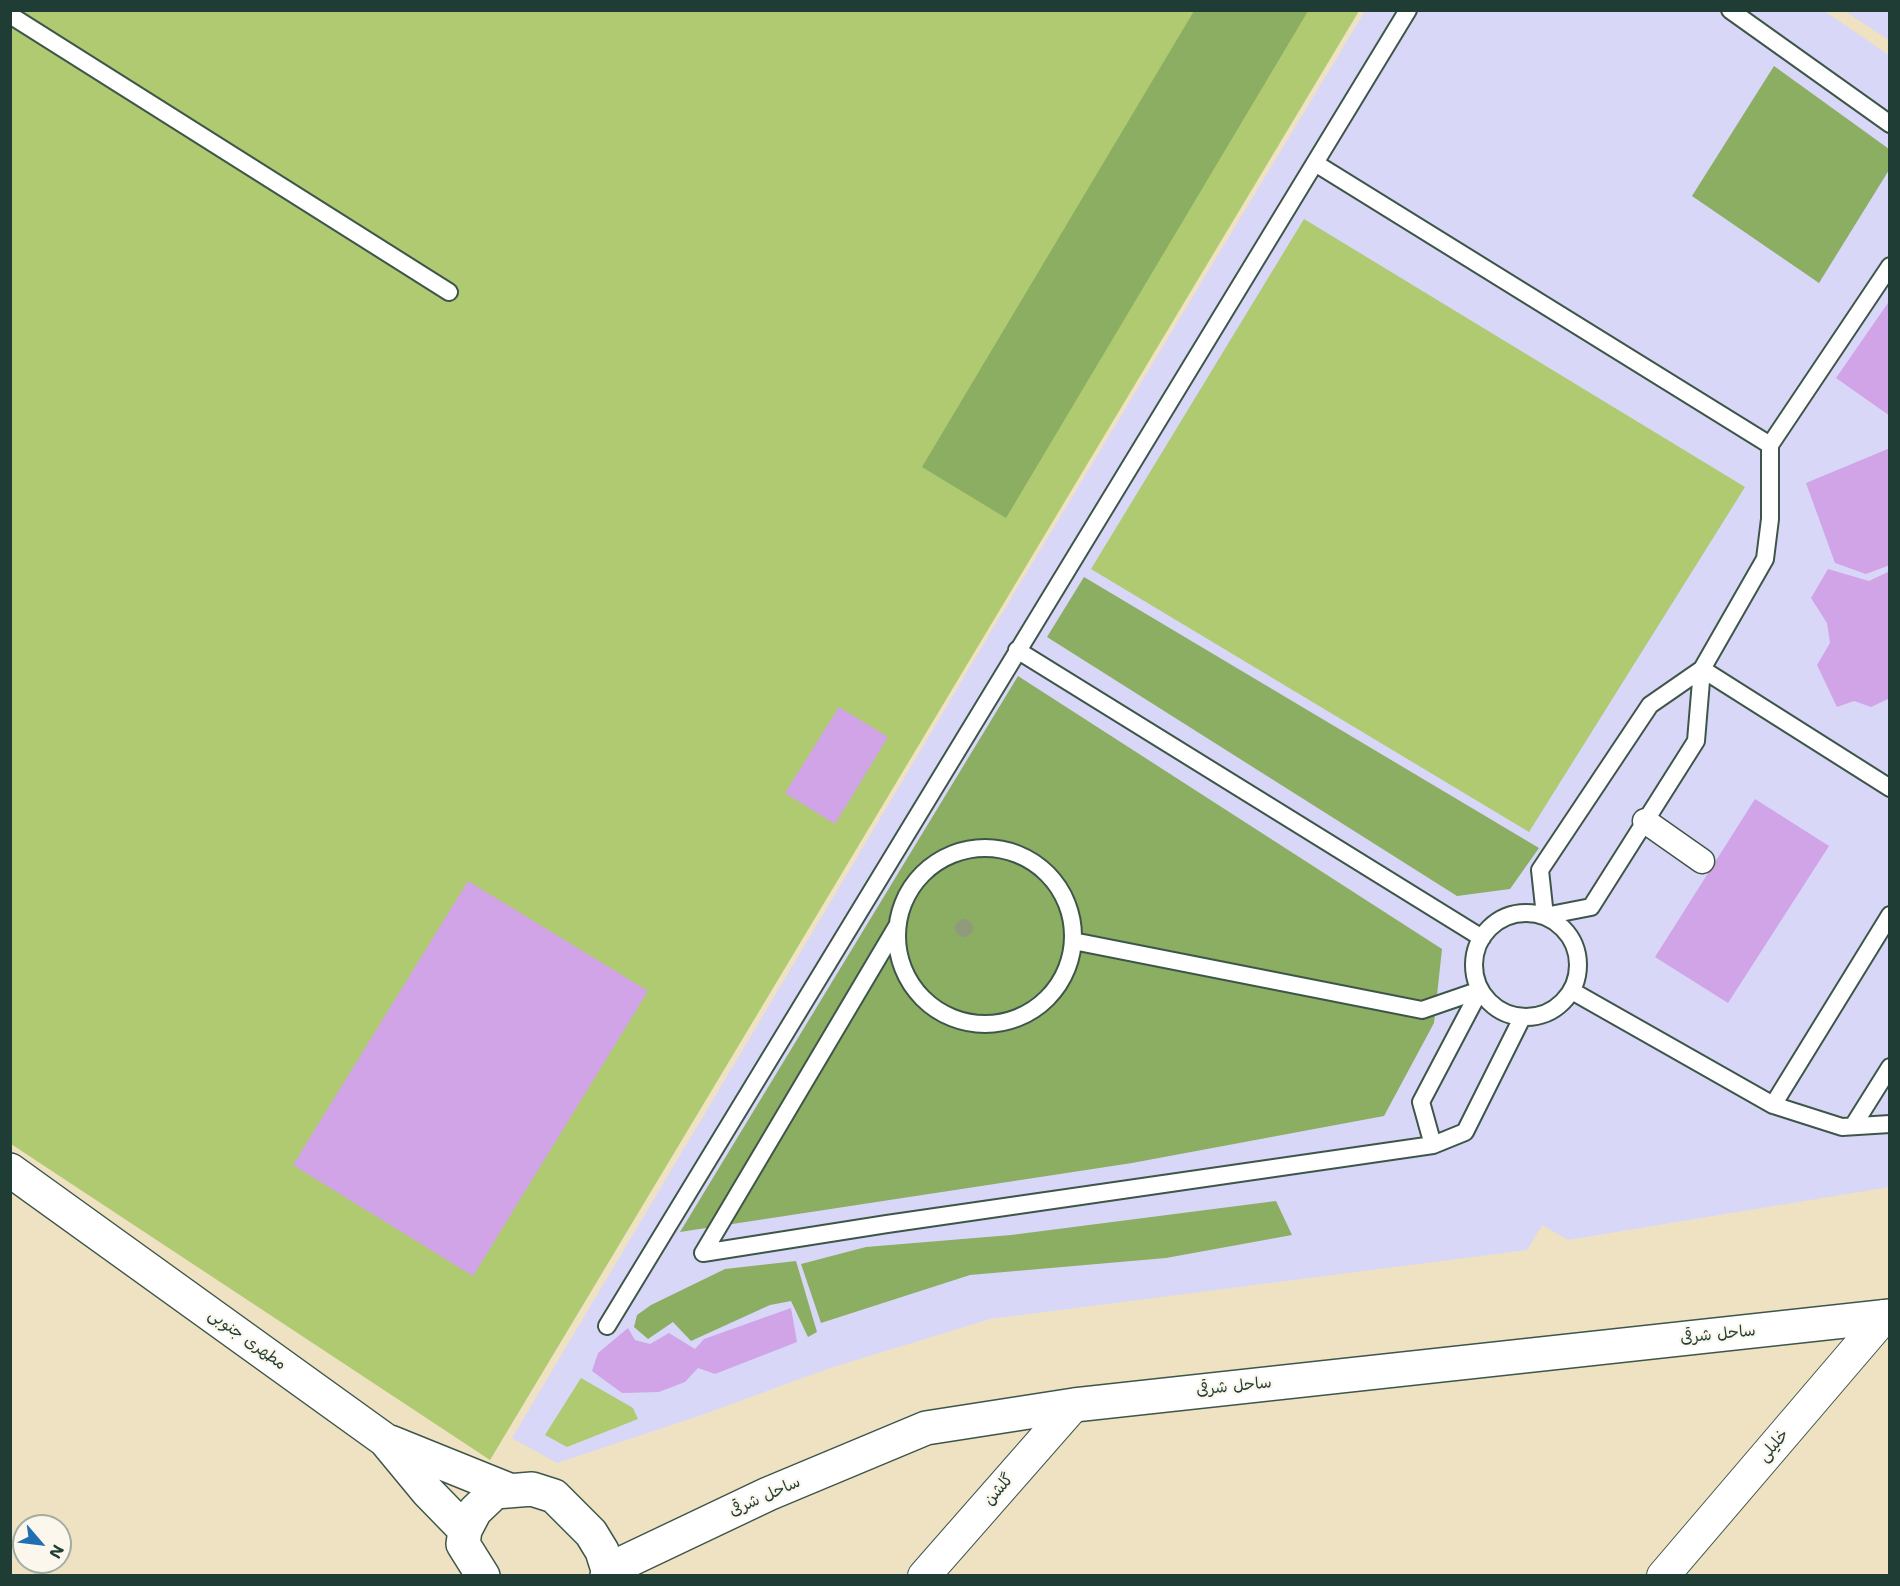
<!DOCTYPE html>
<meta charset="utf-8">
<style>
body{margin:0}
#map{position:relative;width:1900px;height:1586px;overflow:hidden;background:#eee2c3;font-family:"Shantell Sans",sans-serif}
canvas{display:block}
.frame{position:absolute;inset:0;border:12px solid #1f3d34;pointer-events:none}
.north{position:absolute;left:12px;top:1514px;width:60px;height:60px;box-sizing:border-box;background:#fbf7ec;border:2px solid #a3ada2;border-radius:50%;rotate:118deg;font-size:16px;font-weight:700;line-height:24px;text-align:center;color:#1f3d34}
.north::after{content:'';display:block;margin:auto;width:21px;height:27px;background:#1f6fb2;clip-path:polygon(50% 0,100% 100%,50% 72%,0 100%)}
</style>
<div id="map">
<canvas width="1900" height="1586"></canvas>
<div class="frame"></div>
<div class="north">N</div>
</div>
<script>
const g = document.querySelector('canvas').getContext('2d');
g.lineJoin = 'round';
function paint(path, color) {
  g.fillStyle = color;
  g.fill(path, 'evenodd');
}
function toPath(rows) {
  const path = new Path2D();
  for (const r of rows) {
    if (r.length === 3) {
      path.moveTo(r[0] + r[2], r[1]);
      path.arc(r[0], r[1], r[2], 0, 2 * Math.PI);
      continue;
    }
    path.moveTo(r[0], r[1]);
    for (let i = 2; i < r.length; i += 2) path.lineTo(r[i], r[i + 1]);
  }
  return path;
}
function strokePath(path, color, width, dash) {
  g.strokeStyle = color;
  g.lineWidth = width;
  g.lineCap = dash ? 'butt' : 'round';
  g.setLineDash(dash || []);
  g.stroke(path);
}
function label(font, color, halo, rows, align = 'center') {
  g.font = font + ' "Shantell Sans","Playpen Sans Arabic",sans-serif';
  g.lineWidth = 4.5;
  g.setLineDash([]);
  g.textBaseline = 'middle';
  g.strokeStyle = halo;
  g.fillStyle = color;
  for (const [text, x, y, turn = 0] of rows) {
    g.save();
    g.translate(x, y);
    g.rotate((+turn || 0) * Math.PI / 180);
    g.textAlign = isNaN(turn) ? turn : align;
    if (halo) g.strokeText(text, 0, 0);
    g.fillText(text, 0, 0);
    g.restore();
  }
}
const built = toPath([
 [1365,11,1824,11,1889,55,1889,1187,1568,1240,1542,1225,1527,1250,990,1319,827,1369,699,1416,557,1463,512,1438,992,630],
 [1845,11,1889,11,1889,40]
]);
const green = toPath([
 [10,11,1359,11,490,1460,11,1144],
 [1304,219,1745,487,1529,832,1091,569],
 [581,1378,633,1408,638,1419,567,1447,545,1435]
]);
const forest = toPath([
 [1194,11,1308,11,1006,518,922,467],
 [1774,66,1889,149,1889,170,1819,283,1692,196],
 [1084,577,1539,848,1510,889,1457,896,1047,637],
 [1018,676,1442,949,1434,1023,1384,1116,1132,1163,680,1232],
 [1276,1201,1292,1235,1166,1258,970,1275,821,1323,801,1264,866,1247,1011,1235],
 [796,1261,817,1332,808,1337,791,1301,770,1305,691,1341,673,1322,648,1339,634,1327,637,1315,651,1305,725,1269]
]);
const building = toPath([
 [1890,300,1890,416,1836,378],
 [1890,448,1890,565,1866,574,1835,563,1806,483],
 [1828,569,1869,581,1890,571,1890,698,1871,707,1854,701,1837,707,1817,665,1830,643,1827,623,1811,598],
 [839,707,888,737,835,824,785,793],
 [1755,799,1829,846,1728,1003,1655,957],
 [468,881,648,991,473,1276,293,1165],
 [791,1308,797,1342,715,1374,698,1368,685,1382,659,1392,622,1393,592,1371,598,1353,628,1328,635,1340,650,1344,669,1333,695,1349,704,1339]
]);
const service = toPath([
 [1730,10,1890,124],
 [10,15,449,292],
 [1315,163,1770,445],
 [1017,650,1482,938],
 [1702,669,1650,705,1540,870,1545,916,1591,907,1696,741,1702,669,1765,559,1770,519,1770,445,1890,266],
 [1702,669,1890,788],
 [985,936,88],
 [1526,965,52],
 [1073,941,1422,1010,1480,990],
 [1572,991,1773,1105,1842,1127,1890,1124],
 [1773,1105,1890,915],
 [1853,1126,1890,1067],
 [1433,1145,1421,1102,1480,990],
 [703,1253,887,1224,1433,1145,1465,1132,1522,1018],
 [703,1253,897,926],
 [607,1326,1408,10]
]);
const pedestrian = toPath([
 [1645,821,1702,861]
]);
const minor = toPath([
 [924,1576,1074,1405],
 [1663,1576,1885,1316]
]);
const tertiary = toPath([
 [10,1170,385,1440,428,1492,465,1530],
 [390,1442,509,1490],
 [608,1570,768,1494,926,1428,1074,1405,1890,1316],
 [483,1576,463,1544,465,1530,475,1511,495,1492,532,1489,554,1496,591,1533,602,1551,608,1570,607,1576]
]);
const trees = [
 [964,928]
];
const streetNames = [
 ["ساحل شرقی",1718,1335,-6],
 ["مطهری جنوبی",247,1340,36],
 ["ساحل شرقی",1234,1387,-6],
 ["خلیلی",1774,1446,-49],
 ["گلشن",999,1490,-49],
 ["ساحل شرقی",765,1497,-24]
];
paint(built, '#d8d7f8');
paint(green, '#afca70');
paint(forest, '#8bae62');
paint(building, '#d1a4e8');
strokePath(service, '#3e5649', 20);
strokePath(pedestrian, '#3e5649', 27);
strokePath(minor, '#3e5649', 34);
strokePath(tertiary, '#3e5649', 36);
strokePath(service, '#fff', 16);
strokePath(pedestrian, '#fff', 24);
strokePath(minor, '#fff', 32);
strokePath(tertiary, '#fff', 33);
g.fillStyle = '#909a7d';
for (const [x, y] of trees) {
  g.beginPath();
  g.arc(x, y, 9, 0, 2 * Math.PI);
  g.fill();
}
label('16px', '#1f3d34', '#fbf7ec', streetNames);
</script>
